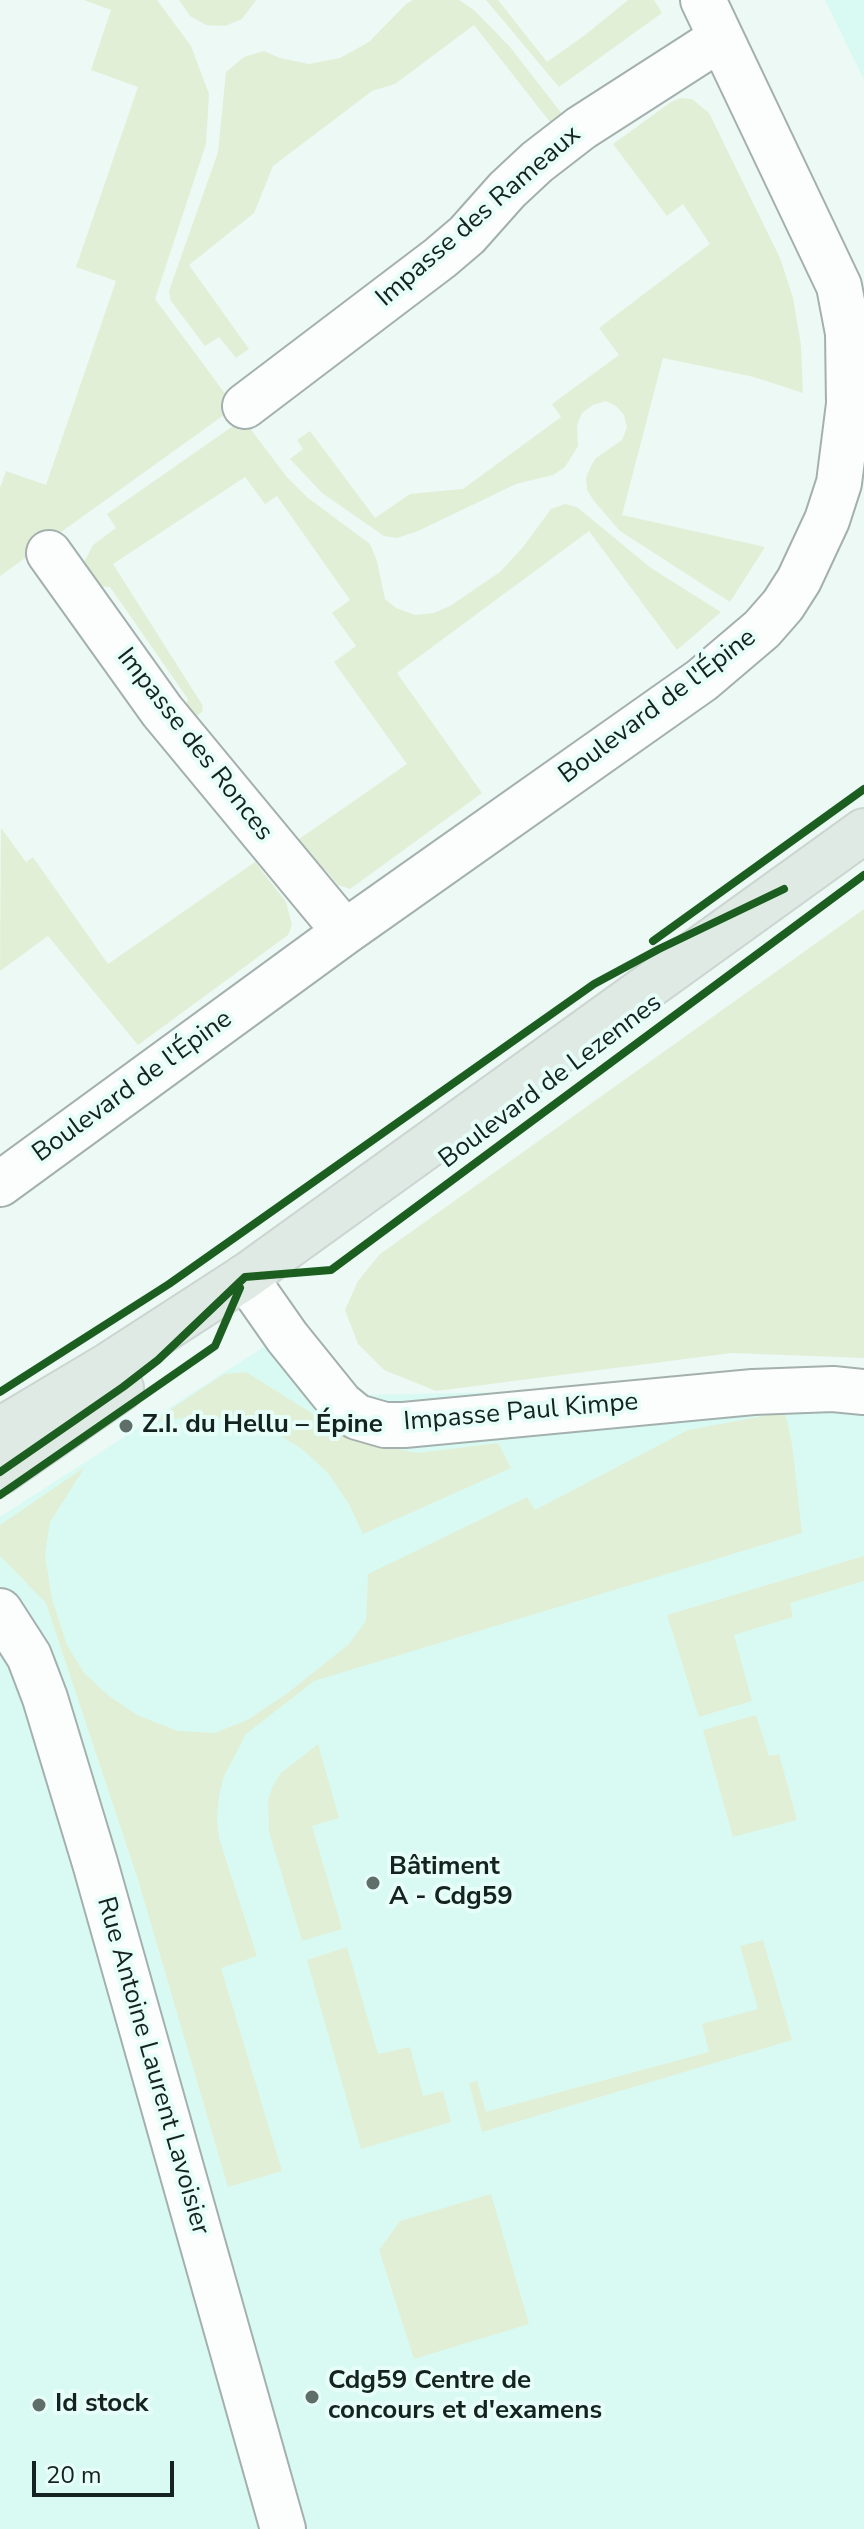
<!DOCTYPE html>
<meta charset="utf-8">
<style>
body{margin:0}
#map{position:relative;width:864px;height:2529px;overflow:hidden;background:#ecf9f5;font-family:"Nunito Sans",sans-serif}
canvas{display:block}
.scale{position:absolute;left:32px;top:2461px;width:142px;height:36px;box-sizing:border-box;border:4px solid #14231f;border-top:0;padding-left:10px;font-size:24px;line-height:28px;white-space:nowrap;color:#14231f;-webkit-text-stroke:6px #e7fef8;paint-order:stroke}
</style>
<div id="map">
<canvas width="864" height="2529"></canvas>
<div class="scale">20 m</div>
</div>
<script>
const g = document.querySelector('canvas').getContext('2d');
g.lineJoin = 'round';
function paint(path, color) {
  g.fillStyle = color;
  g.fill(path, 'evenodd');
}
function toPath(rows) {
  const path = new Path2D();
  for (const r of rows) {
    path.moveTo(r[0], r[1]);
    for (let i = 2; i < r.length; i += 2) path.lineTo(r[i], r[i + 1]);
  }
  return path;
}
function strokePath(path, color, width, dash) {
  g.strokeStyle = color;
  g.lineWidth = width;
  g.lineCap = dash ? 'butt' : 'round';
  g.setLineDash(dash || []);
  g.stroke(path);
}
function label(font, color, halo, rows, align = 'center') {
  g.font = font + ' "Nunito Sans",sans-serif';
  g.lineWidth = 8;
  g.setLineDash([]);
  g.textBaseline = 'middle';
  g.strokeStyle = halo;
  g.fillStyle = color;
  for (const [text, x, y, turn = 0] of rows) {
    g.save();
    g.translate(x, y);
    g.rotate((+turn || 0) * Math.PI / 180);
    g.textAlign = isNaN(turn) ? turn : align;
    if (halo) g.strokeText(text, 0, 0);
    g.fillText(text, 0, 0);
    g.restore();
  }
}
const built = toPath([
 [825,0,864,0,864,80],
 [304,1321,357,1395,666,1389,864,1389,864,2529,0,2529,0,1517]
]);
const green = toPath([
 [84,0,157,0,191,46,209,94,206,144,155,299,235,407,0,576,0,488,6,471,46,485,116,281,76,267,138,87,91,70,111,10],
 [179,0,256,0,242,19,225,26,206,25,190,16],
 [413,0,459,0,474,10,510,47,569,123,557,131,474,25,395,84,372,91,273,166,254,213,189,265,249,349,236,358,219,337,205,346,171,301,169,291,218,152,226,72,244,57,264,51,280,58,309,64,340,58,369,42,406,4],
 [486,0,498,0,547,62,585,35,628,0,654,0,662,13,559,87],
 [681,98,692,99,709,113,780,258,793,298,801,345,803,393,754,377,663,358,622,515,765,547,730,602,620,531,594,501,587,490,586,478,591,466,596,458,622,440,627,427,624,415,616,406,606,401,593,405,582,413,577,425,578,446,565,467,553,475,516,484,418,531,397,538,384,536,322,493,290,459,303,449,297,440,310,431,375,518,410,494,463,489,561,417,552,404,619,355,599,328,710,244,683,204,667,216,613,144,671,102],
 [243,419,286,476,308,498,370,544,377,561,385,599,396,608,415,615,434,613,450,606,500,572,523,547,551,509,565,504,577,507,651,568,721,612,677,650,589,531,397,673,482,793,350,889,338,885,325,869,316,875,292,844,407,764,334,662,356,646,332,613,350,600,277,496,265,504,245,477,113,564,203,706,202,712,187,723,182,716,188,699,110,587,88,586,83,564,93,545,116,528,107,514],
 [1,828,26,862,33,857,108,964,255,862,286,902,292,925,288,935,138,1045,48,936,0,971],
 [864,909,864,1358,732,1353,436,1391,384,1370,358,1344,345,1310,358,1281,380,1254],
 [246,1372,353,1439,417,1453,498,1443,511,1468,363,1534,349,1504,328,1473,302,1449,269,1429,235,1418,189,1417,150,1423,224,1374],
 [785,1412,792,1444,802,1533,314,1681,246,1734,224,1776,219,1796,217,1818,219,1838,257,1956,221,1968,282,2171,228,2187,139,1883,46,1603,0,1556,0,1525,85,1467,50,1522,45,1555,52,1599,67,1645,84,1673,109,1696,137,1715,178,1731,215,1733,249,1719,289,1692,349,1644,366,1621,368,1574,527,1497,535,1510,688,1430],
 [864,1556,864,1581,790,1603,793,1617,734,1635,752,1701,699,1717,667,1615],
 [756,1715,769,1756,779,1754,797,1820,733,1837,703,1730],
 [318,1744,339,1818,312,1826,342,1929,302,1941,269,1832,268,1801,272,1788,280,1774],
 [763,1940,792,2040,482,2132,469,2083,477,2081,486,2112,709,2052,702,2024,758,2009,740,1946],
 [347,1947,378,2054,410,2047,423,2096,443,2091,451,2122,361,2149,307,1960],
 [491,2194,529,2324,414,2359,379,2250,400,2221]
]);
const street = toPath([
 [245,406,440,258,467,235,507,190,537,162,581,128,721,38],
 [49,553,162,711,345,932],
 [0,1184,345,932,702,680,762,629,783,605,799,580,827,520,839,483,849,404,848,333,839,286,703,0],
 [245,1277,287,1337,341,1404,357,1417,385,1425,404,1425,753,1392,833,1389,864,1392],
 [0,1611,29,1656,45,1698,95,1863,283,2529]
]);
const primary = toPath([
 [0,1430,109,1365,245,1277,864,831],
 [0,1472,121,1388]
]);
const cycleway = toPath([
 [653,941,864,789],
 [0,1392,169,1284,594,984,659,949,784,889],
 [0,1472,123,1387,158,1360,245,1277,331,1270,864,875],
 [0,1495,215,1346,240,1288]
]);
const markers = [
 [126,1426,8,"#606e6a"],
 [373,1883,8,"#606e6a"],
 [312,2397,8,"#606e6a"],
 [39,2405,8,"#606e6a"]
];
const streetNames = [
 ["Impasse des Rameaux",479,217,-41],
 ["Boulevard de l'Épine",658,707,-37],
 ["Impasse des Ronces",194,745,52],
 ["Boulevard de Lezennes",551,1082,-37],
 ["Boulevard de l'Épine",133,1087,-36],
 ["Impasse Paul Kimpe",521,1413,-5],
 ["Rue Antoine Laurent Lavoisier",152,2066,74]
];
const poiNames = [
 ["Z.I. du Hellu – Épine",142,1426],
 ["Bâtiment",389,1868],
 ["A - Cdg59",389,1898],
 ["Cdg59 Centre de",328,2382],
 ["concours et d'examens",328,2412],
 ["Id stock",55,2405]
];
paint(built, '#d9faf2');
paint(green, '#e2efd7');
strokePath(street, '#a4b0ad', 48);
strokePath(primary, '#cdd5d3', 48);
strokePath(street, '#fcfefe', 44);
strokePath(primary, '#e0eae4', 44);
strokePath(cycleway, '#1b5e20', 8);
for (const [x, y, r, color] of markers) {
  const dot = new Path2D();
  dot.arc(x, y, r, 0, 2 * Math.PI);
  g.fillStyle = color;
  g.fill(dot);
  strokePath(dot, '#e7fef8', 3);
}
label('26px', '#14231f', '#e7fef8', streetNames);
label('bold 26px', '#14231f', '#e7fef8', poiNames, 'left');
</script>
